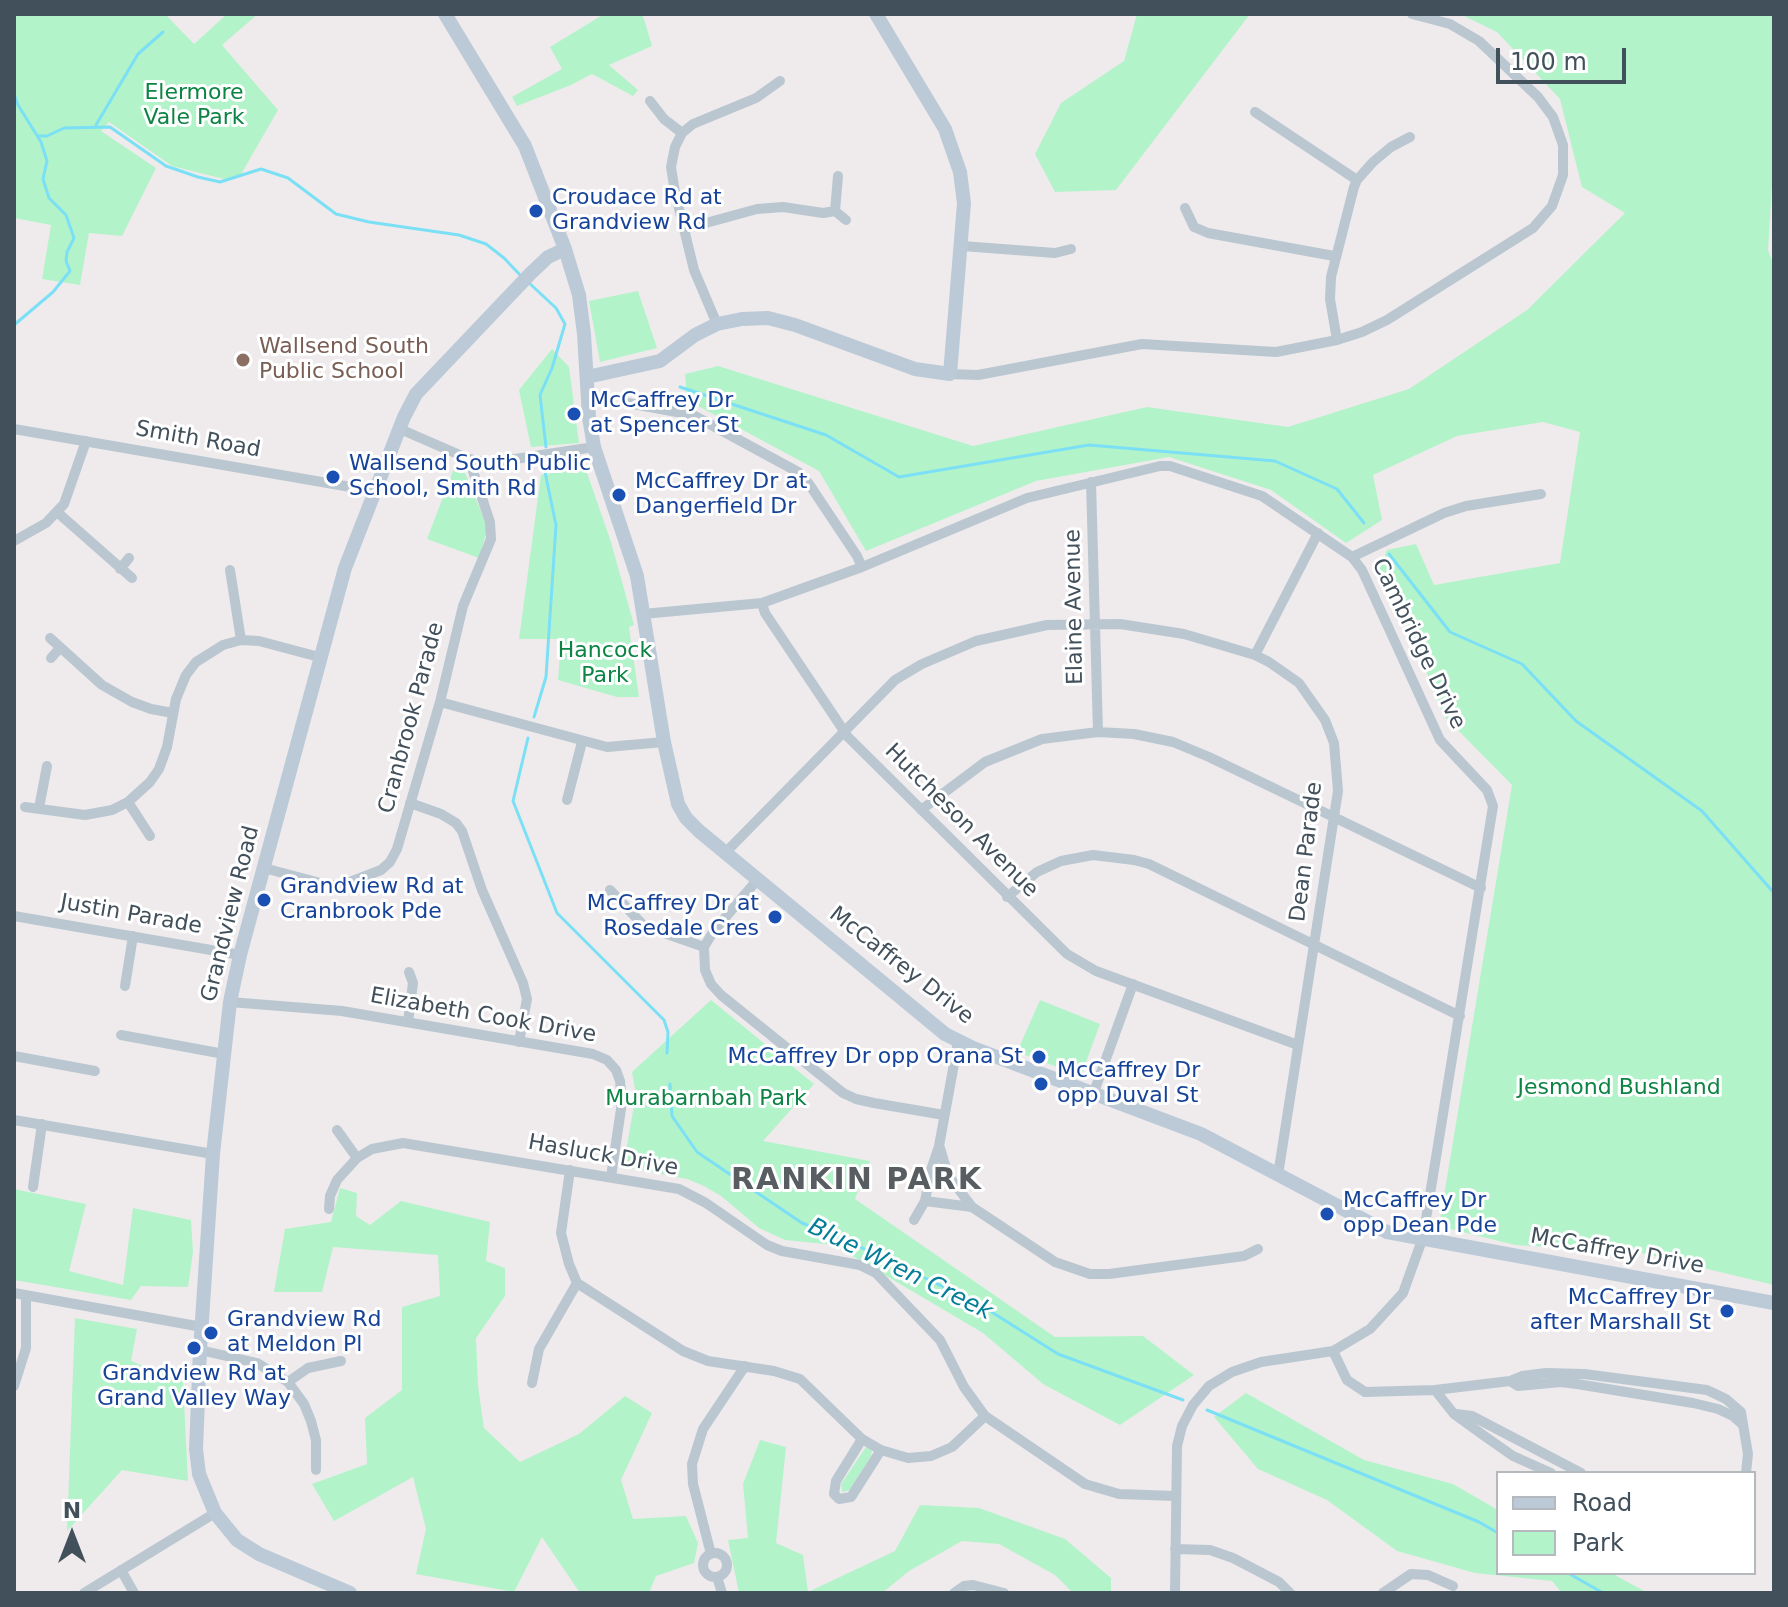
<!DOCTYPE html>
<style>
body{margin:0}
#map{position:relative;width:1788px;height:1607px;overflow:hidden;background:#efebec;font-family:"DejaVu Sans",sans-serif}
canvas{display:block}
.frame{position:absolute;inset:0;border:16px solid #42505b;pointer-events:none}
.legend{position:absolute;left:1496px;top:1471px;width:260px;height:104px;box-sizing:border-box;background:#fff;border:2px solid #b3b9bd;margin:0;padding:10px 14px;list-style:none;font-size:24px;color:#42505b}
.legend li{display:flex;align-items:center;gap:16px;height:40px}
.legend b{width:40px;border:2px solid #b3b9bd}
.north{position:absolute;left:32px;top:1495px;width:80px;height:80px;-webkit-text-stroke:6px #fff;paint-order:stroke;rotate:0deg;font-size:22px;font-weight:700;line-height:32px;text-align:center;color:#42505b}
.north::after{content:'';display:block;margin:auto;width:28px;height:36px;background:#42505b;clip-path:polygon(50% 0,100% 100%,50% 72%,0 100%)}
.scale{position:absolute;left:1496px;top:48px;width:130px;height:36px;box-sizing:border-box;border:4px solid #42505b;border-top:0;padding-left:10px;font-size:24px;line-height:28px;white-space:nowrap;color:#42505b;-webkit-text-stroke:6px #fff;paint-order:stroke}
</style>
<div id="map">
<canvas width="1788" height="1607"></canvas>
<div class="frame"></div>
<ul class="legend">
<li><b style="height:10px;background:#bccad8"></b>Road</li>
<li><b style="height:22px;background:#b3f3ca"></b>Park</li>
</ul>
<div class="north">N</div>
<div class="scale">100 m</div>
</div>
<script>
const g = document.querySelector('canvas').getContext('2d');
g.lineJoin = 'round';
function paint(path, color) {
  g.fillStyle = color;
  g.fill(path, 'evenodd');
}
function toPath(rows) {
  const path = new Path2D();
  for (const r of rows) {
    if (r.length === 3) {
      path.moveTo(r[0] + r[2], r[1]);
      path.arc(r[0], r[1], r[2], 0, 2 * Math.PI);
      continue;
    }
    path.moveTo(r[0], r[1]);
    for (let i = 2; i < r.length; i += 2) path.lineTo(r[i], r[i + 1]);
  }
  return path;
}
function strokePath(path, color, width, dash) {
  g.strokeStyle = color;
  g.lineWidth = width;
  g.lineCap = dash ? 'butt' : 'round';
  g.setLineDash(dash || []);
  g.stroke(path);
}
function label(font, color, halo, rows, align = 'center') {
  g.font = font + ' "DejaVu Sans",sans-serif';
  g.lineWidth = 6;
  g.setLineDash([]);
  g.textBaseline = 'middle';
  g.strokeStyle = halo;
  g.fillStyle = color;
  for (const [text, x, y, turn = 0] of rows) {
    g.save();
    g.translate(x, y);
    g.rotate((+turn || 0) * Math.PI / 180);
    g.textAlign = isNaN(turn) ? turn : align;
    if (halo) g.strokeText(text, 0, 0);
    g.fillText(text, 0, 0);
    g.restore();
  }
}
const green = toPath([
 [14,14,165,14,194,44,227,14,258,14,222,45,278,110,240,176,224,179,172,166,109,122,101,131,156,168,122,236,89,233,80,285,42,279,51,225,14,218],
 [604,14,642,14,644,19,652,46,609,65,638,90,633,96,592,74,571,85,517,106,512,97,562,69,550,47],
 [1137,14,1250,14,1116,190,1055,192,1035,154,1061,103,1124,61],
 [1460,14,1774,14,1774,151,1768,250,1774,266,1774,1285,1637,1252,1515,1245,1439,1226,1512,785,1443,715,1396,592,1378,573,1387,550,1416,544,1434,585,1560,563,1580,432,1543,422,1457,436,1373,475,1382,520,1346,543,1271,490,1169,457,1036,481,866,551,819,471,687,400,685,374,718,366,973,446,1147,407,1288,427,1409,389,1527,310,1625,213,1582,187,1560,99,1497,32],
 [638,291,657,348,600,362,589,301],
 [552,349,569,367,579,443,531,447,519,390],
 [456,463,462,466,488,528,479,558,427,539],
 [585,467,611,542,634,625,629,627,639,697,617,697,558,680,561,639,519,639,541,475],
 [711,1000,814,1084,763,1141,870,1161,855,1199,1055,1337,1143,1336,1194,1375,1120,1425,1043,1384,983,1333,834,1245,785,1240,759,1228,721,1196,704,1186,687,1179,630,1168,625,1162,625,1157,636,1094,632,1072],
 [1040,1000,1100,1024,1081,1076,1017,1052],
 [340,1188,357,1193,356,1216,370,1225,401,1201,490,1222,486,1261,505,1268,505,1296,476,1338,478,1386,484,1428,520,1462,579,1434,625,1396,652,1413,621,1480,633,1519,686,1516,698,1543,694,1563,656,1576,649,1593,580,1593,542,1537,514,1592,416,1574,426,1529,413,1477,334,1521,312,1484,367,1464,365,1418,402,1390,402,1307,440,1296,438,1255,333,1247,322,1292,274,1292,285,1229,331,1222],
 [14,1189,86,1204,69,1271,123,1285,133,1208,191,1220,193,1252,188,1287,141,1286,131,1300,14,1280],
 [75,1318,137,1329,131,1361,183,1382,188,1481,122,1470,67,1531],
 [1246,1393,1364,1460,1453,1484,1498,1510,1498,1573,1611,1573,1648,1593,1562,1593,1552,1581,1475,1573,1397,1551,1327,1500,1258,1469,1214,1417],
 [760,1440,786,1447,776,1543,803,1555,808,1592,895,1551,920,1505,979,1508,1065,1539,1111,1578,1111,1593,1073,1593,1055,1575,999,1544,962,1541,909,1571,882,1593,739,1593,728,1540,748,1538,743,1484],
 [866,1447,872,1450,871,1456,850,1490,842,1492,841,1484]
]);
const stream = toPath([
 [14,94,18,105,41,142,47,161,43,179,49,198,66,215,74,238,67,252,66,261,70,271,53,292,14,325],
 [96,125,138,54,163,32],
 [38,136,47,136,64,128,110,127,166,166,198,177,220,182,261,169,288,178,336,214,369,222,459,235,486,244,504,258,522,277],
 [528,282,556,308,565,324,552,368,540,395,546,447],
 [680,387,826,435,899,477,1089,445,1275,461,1337,489,1364,523],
 [1389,554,1450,632,1522,664,1576,721,1702,811,1774,893],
 [534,717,546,677,556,525,545,472],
 [528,738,513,801,557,913,664,1020,668,1032,667,1053],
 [670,1084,672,1116,697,1152,802,1223,854,1244,979,1304,1058,1354,1183,1400],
 [1207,1410,1479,1522,1498,1533],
 [1568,1573,1603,1593]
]);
const street = toPath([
 [650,101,664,119,682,133],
 [1255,112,1357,180],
 [1185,208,1194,227,1208,233,1334,256],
 [835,211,838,176],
 [684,229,757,209,783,207,823,213,835,211,846,220],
 [962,246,1055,253,1071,249],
 [717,324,694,270,675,192,671,167,675,147,682,133,693,124,756,98,780,81],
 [1337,340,1330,299,1331,277,1354,187,1357,180,1373,162,1391,147,1410,137],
 [950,374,978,375,1142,344,1276,352,1337,340,1362,332,1387,320,1533,228,1552,206,1563,175,1563,145,1553,117,1538,97,1479,41,1450,24,1412,14],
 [628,403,693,415,798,472,809,484,857,556,862,567],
 [14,429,374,491],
 [400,429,469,459,489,463,594,447],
 [1091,482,1098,732],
 [57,512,132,578],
 [14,541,46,523,64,504,86,441],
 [1352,557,1444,513,1466,506,1541,494],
 [120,569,129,558],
 [230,570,241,640],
 [762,603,862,567,1027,498,1160,466,1170,466,1262,496,1352,557,1362,570,1440,740,1487,790,1493,806,1426,1219],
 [643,614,762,603,765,613,848,737,1067,954,1096,971,1298,1045],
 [50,638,102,685,132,702,151,709,173,713],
 [1255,655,1318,533],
 [51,658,60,648],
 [440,702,607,747,664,742],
 [567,800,582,742],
 [128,802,150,836],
 [410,803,441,814,456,823,462,831,482,890,523,983,527,999,519,1042],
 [25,807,85,815,112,810,128,802,150,782,159,769,167,747,176,699,186,675,196,662,223,645,241,640,259,641,319,657],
 [39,808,47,766],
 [921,810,985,762,1042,739,1098,732,1134,734,1173,742,1209,757,1481,888],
 [725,853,895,680,922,664,976,641,1047,625,1120,624,1184,634,1255,655,1269,662,1299,683,1325,720,1334,743,1338,791,1278,1175],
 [264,868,328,885,342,885,381,870,390,862,397,849,440,702,463,606,491,539,490,522,469,459],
 [758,879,713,932,704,947,705,970,711,984,721,995,843,1093,856,1099,874,1103,944,1115],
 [610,890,644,926,704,947],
 [1007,897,1037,872,1061,861,1093,855,1134,860,1149,864,1460,1016],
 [14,916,240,955],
 [125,986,133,936],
 [230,1002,342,1011,593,1054,607,1060,616,1070,620,1081,622,1102,611,1177],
 [408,1022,413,983,409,972],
 [121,1035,224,1054],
 [958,1042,939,1146,931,1170,925,1201,972,1207,1055,1262,1090,1274,1109,1274,1244,1256,1258,1249],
 [14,1056,95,1071],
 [1094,1092,1133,984],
 [14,1120,213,1154],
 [337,1130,357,1158],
 [940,1148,948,1175,972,1207],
 [570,1170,561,1233,569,1264,577,1283,683,1351,708,1361,774,1371,800,1379,862,1439,881,1450,908,1458,931,1456,952,1447,985,1416],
 [33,1187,42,1124],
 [329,1209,330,1196,337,1180,357,1158,372,1149,403,1143,679,1189,706,1203,767,1245,782,1251,860,1265,876,1273,940,1340,964,1387,985,1416,1085,1484,1119,1494,1175,1496],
 [914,1220,925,1201],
 [14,1293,202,1327],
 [200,1350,257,1363,288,1382,304,1404,311,1421,316,1440,316,1470],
 [1333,1351,1347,1380,1365,1392,1435,1390,1510,1381,1522,1376,1546,1373,1584,1374,1707,1390,1726,1399,1741,1412,1748,1454,1746,1473],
 [1510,1381,1518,1386,1561,1382,1577,1384,1693,1403,1718,1409,1733,1416,1742,1424],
 [288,1382,308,1368,341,1361],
 [532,1383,539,1349,577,1283],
 [14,1386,26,1348,26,1295],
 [1435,1390,1454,1414,1483,1435,1513,1456,1551,1473],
 [1456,1414,1472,1416,1581,1473],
 [862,1439,836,1481,834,1494,839,1499,851,1497,881,1450],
 [1175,1549,1210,1550,1233,1558,1279,1582,1290,1593],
 [715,1565,12],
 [711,1554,693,1484,692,1464,703,1429,745,1366],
 [121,1570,134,1593],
 [717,1577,722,1593],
 [84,1593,215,1513],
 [954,1593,964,1586,973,1585,1004,1593],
 [1175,1593,1177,1446,1182,1426,1193,1405,1209,1386,1232,1372,1261,1362,1333,1351,1370,1329,1403,1293,1422,1240],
 [1383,1593,1411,1574,1428,1575,1453,1586]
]);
const secondary = toPath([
 [445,14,525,146,565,249,579,295,584,334,589,417,594,447,637,576,664,742,678,804,686,818,699,831,945,1034,973,1048,1201,1134,1387,1232,1774,1303],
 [587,377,660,361,695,335,717,324,742,319,768,318,795,325,915,369,950,374,964,203,960,172,945,129,876,14],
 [350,1593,259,1554,237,1540,215,1513,199,1474,196,1449,200,1350,213,1154,230,1002,240,955,345,568,404,417,416,394,531,273,548,257,565,249]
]);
const markers = [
 [536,211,8,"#1a4fb4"],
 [243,360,8,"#8d6e63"],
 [574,414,8,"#1a4fb4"],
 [333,477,8,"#1a4fb4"],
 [619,495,8,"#1a4fb4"],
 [264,900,8,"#1a4fb4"],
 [775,917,8,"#1a4fb4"],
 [1039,1057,8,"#1a4fb4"],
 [1041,1084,8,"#1a4fb4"],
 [1327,1214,8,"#1a4fb4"],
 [1727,1311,8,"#1a4fb4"],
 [211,1333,8,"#1a4fb4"],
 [194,1348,8,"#1a4fb4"]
];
const parkNames = [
 ["Elermore",194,93],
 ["Vale Park",194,118],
 ["Hancock",605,651],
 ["Park",605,676],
 ["Jesmond Bushland",1619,1088],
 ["Murabarnbah Park",706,1099]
];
const transitNames = [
 ["Croudace Rd at",552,198],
 ["Grandview Rd",552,223],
 ["McCaffrey Dr",590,401],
 ["at Spencer St",590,426],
 ["Wallsend South Public",349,464],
 ["School, Smith Rd",349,489],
 ["McCaffrey Dr at",635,482],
 ["Dangerfield Dr",635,507],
 ["Grandview Rd at",280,887],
 ["Cranbrook Pde",280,912],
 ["McCaffrey Dr at",759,904,"right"],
 ["Rosedale Cres",759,929,"right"],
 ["McCaffrey Dr opp Orana St",1023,1057,"right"],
 ["McCaffrey Dr",1057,1071],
 ["opp Duval St",1057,1096],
 ["McCaffrey Dr",1343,1201],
 ["opp Dean Pde",1343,1226],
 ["McCaffrey Dr",1711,1298,"right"],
 ["after Marshall St",1711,1323,"right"],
 ["Grandview Rd",227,1320],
 ["at Meldon Pl",227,1345],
 ["Grandview Rd at",194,1374,"center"],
 ["Grand Valley Way",194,1399,"center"]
];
const educationNames = [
 ["Wallsend South",259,347],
 ["Public School",259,372]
];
const streetNames = [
 ["Smith Road",198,440,10],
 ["Elaine Avenue",1075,607,-91],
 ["Cambridge Drive",1418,644,64],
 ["Cranbrook Parade",412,718,-75],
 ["Hutcheson Avenue",961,821,45],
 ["Dean Parade",1307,852,-83],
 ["Grandview Road",231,914,-76],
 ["Justin Parade",131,915,10],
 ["McCaffrey Drive",901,966,38],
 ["Elizabeth Cook Drive",483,1016,10],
 ["Hasluck Drive",603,1156,10],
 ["McCaffrey Drive",1617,1252,10]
];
const waterNames = [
 ["Blue Wren Creek",900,1270,26]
];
const districtNames = [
 ["RANKIN PARK",857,1181]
];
paint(green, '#b3f3ca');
strokePath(stream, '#7be0f5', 3);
strokePath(street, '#bac7d1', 10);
strokePath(secondary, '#bccad8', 14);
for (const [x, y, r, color] of markers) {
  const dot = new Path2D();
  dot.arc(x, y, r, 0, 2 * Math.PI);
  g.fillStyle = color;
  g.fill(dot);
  strokePath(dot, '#fff', 3);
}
label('22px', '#0c8444', '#fff', parkNames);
label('22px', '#164399', '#fff', transitNames, 'left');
label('22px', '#785e54', '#fff', educationNames, 'left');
label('22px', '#42505b', '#fff', streetNames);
label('italic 24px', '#037e99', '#fff', waterNames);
g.letterSpacing = '2px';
label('bold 30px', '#585d62', '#fff', districtNames);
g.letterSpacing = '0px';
</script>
